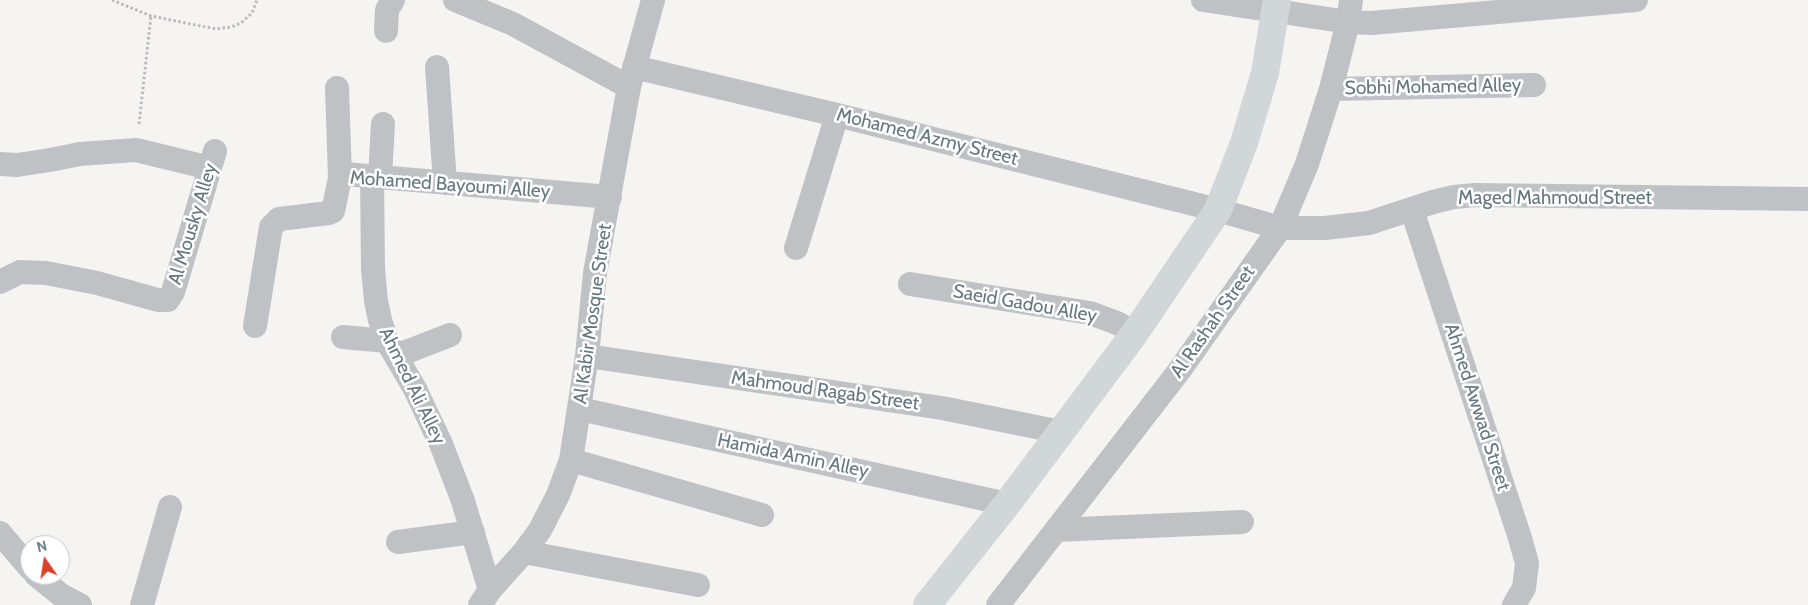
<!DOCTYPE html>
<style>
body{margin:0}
#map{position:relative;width:1808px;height:605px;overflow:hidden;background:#f5f4f1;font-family:Cabin,sans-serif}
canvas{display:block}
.north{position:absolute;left:20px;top:535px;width:50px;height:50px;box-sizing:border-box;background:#fff;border:1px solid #c1c9cd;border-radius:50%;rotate:347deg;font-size:14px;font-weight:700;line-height:20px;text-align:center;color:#657781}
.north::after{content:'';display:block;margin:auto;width:18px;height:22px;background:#db402b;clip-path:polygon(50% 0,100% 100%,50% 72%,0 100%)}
</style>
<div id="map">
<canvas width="1808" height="605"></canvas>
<div class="north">N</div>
</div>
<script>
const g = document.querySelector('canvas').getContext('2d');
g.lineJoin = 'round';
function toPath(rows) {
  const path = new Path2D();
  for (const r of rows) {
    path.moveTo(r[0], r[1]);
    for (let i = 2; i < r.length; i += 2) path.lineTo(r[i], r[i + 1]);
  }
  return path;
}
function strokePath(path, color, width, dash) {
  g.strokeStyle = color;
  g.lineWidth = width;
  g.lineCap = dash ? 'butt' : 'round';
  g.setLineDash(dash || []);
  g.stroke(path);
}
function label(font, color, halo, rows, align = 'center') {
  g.font = font + ' Cabin,sans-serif';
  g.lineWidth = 5;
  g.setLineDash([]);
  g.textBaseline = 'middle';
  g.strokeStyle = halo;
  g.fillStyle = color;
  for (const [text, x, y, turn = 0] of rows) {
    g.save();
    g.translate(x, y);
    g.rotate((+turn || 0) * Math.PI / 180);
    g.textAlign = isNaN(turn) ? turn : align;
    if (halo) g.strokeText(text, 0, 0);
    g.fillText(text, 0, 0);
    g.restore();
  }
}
const path = toPath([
 [112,0,151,16,216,29,231,27,241,23,252,13,257,0],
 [139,124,151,16]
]);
const minor = toPath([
 [455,0,513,24,629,87],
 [1203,0,1348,22,1371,23,1636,0],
 [386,31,387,10,393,0],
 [437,67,445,183],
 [634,67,837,115,1218,210,1280,228,1325,228,1369,223,1433,202,1454,197,1475,195,1808,199],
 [337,88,340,178],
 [1331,89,1534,85],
 [0,164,17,165,50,160,80,154,136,150,210,168],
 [372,176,373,269,376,301,380,320,387,341,415,389,441,444,463,501,490,590],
 [380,177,383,124],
 [1412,210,1520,538,1527,563,1524,588,1514,605],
 [796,248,837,115],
 [0,282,20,272,46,273,97,283,158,300,168,300,173,292,215,151],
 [910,284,1090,313,1117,323,1135,333],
 [255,326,271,227,279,219,329,213,333,211,340,178,345,174,610,197],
 [343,337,387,341],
 [396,356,450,335],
 [587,356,942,408,1061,432],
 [580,409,1007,504],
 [571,460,762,515],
 [1056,530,1242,522],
 [0,533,30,568],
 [398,542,473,532],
 [524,552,698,585],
 [36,575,61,595,80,605],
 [142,605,170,507],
 [480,605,490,590,524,552,540,530,558,495,571,460,587,356,595,273,629,87,653,0],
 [998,605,1179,371,1280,228,1307,164,1331,89,1348,22,1351,0]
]);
const secondary = toPath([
 [927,605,1007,504,1135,333,1218,210,1244,143,1265,73,1277,0]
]);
const streetNames = [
 ["Sobhi Mohamed Alley",1433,87,-1],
 ["Mohamed Azmy Street",927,137,14],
 ["Mohamed Bayoumi Alley",450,185,4],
 ["Maged Mahmoud Street",1555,198],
 ["Al Mousky Alley",193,224,-73],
 ["Saeid Gadou Alley",1025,304,10],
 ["Al Kabir Mosque Street",593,314,-82],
 ["Al Rashah Street",1213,322,-55],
 ["Ahmed Ali Alley",412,386,64],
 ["Mahmoud Ragab Street",825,391,8],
 ["Ahmed Awwad Street",1477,407,72],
 ["Hamida Amin Alley",793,456,12]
];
strokePath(path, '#b8bbbd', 3, [2.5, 2.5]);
strokePath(minor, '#bec2c5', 24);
strokePath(secondary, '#d1d6d9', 28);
label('19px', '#657781', '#fff', streetNames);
</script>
